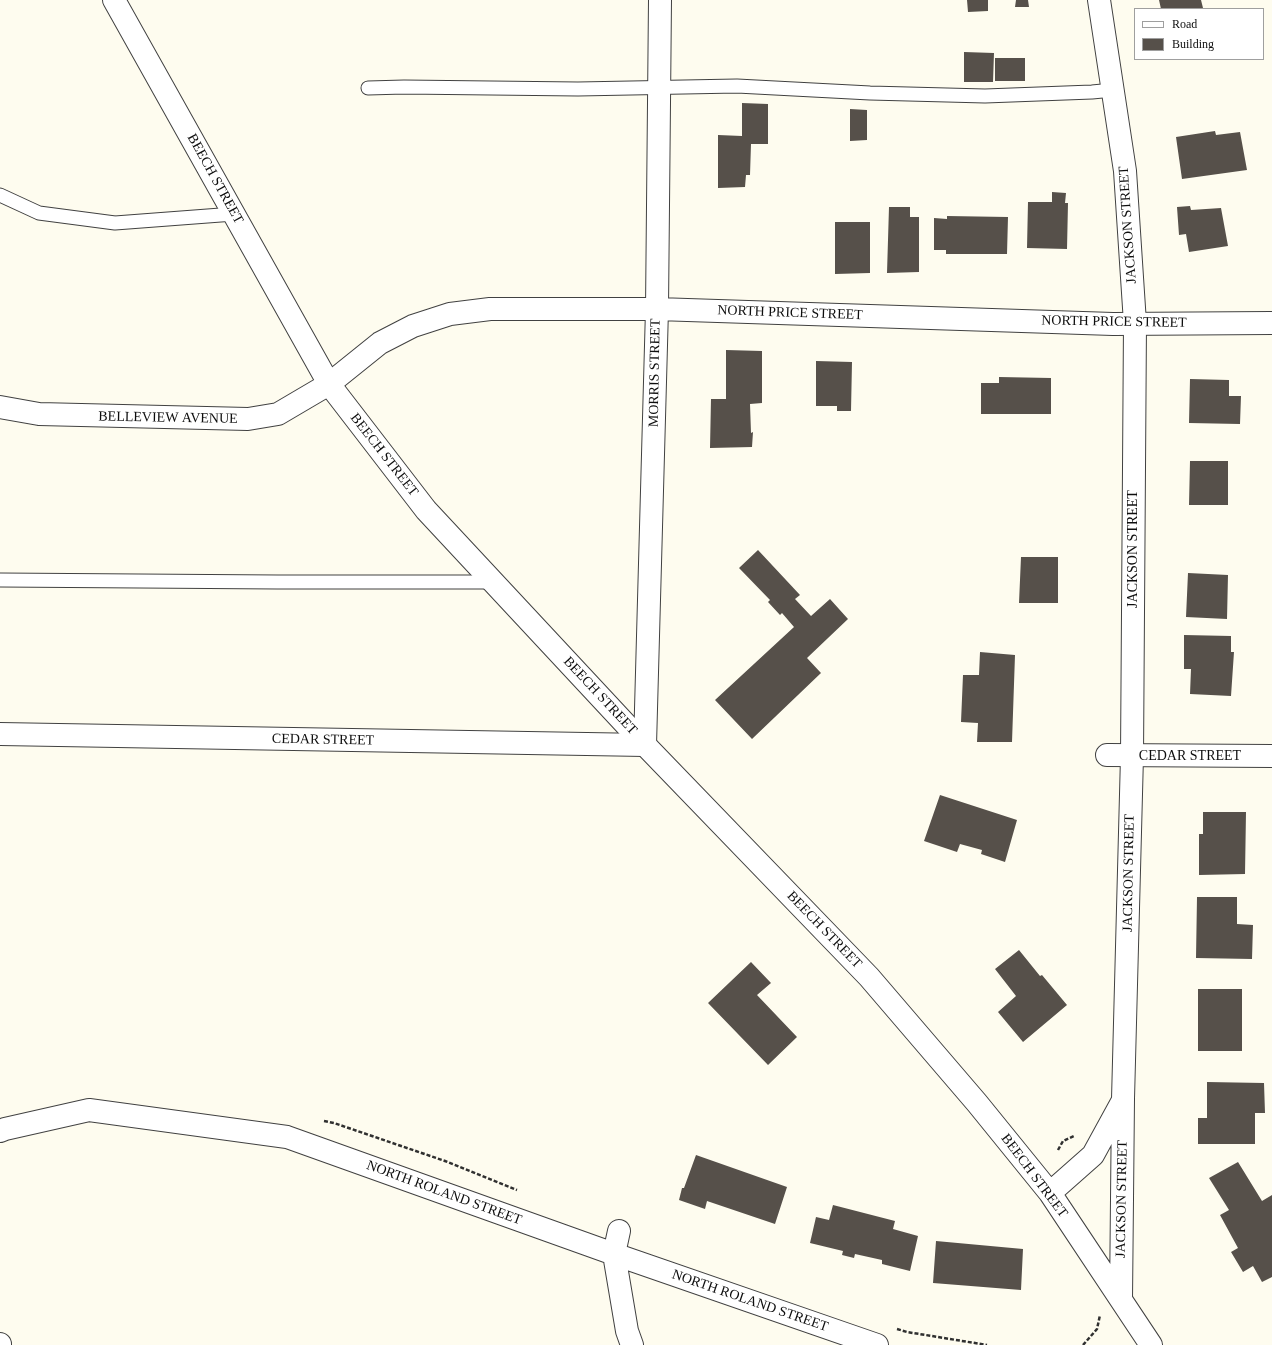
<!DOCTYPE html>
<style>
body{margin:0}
#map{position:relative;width:1272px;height:1345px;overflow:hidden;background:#fefcef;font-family:Georgia,serif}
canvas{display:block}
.legend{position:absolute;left:1134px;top:8px;width:130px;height:52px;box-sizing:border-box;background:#fff;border:1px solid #9f9f9f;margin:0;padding:5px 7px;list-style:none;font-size:12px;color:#0e0e0e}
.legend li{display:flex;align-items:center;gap:8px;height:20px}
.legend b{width:20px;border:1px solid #9f9f9f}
</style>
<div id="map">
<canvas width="1272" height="1345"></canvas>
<ul class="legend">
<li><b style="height:5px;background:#fff"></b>Road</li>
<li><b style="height:11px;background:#56504a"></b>Building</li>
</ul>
</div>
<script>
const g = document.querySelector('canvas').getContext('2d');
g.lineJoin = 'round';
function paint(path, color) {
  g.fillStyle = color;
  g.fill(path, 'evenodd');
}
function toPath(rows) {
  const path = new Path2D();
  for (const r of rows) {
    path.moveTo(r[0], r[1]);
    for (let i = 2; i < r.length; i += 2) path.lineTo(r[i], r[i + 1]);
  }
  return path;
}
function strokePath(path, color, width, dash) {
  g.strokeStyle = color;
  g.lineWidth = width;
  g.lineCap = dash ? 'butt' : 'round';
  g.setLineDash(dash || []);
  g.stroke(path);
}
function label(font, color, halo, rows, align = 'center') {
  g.font = font + ' Georgia,serif';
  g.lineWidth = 4;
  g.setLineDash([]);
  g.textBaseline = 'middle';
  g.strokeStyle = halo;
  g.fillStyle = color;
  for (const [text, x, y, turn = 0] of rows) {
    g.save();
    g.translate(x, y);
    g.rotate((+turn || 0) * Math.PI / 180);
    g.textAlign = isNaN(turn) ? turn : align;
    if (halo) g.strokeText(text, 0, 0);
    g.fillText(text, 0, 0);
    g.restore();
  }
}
const building = toPath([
 [967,0,988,0,988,11,968,12],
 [1016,0,1028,0,1029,7,1015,7],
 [1159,0,1201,0,1203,8,1197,9,1161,9],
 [964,52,994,53,993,82,964,82],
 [995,58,1025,58,1025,81,995,81],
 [742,103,768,104,768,144,751,144,750,175,746,175,745,187,718,188,718,135,742,136],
 [850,109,867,110,867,140,850,141],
 [1215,131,1216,135,1240,132,1247,170,1182,179,1176,137],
 [1052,192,1066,193,1065,203,1068,203,1067,249,1027,248,1028,202,1052,202],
 [1190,206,1191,210,1221,208,1228,246,1189,252,1186,234,1179,235,1177,207],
 [889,207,910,207,910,217,919,217,919,272,887,273],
 [947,216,1008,217,1007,254,946,254,946,250,934,250,934,218,947,219],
 [835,222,870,222,870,273,835,274],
 [726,350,762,351,762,403,750,404,751,433,753,432,752,447,710,448,711,399,726,399],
 [816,361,852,362,851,411,837,411,837,406,816,406],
 [999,377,1051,378,1051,414,981,414,981,383,999,383],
 [1190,379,1229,380,1229,396,1241,396,1240,424,1189,423],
 [1190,461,1228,461,1228,505,1189,505],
 [758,550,800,595,795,599,811,616,830,599,848,619,807,658,821,673,752,739,715,700,794,627,782,613,780,615,768,602,770,600,739,568],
 [1021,557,1058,557,1058,603,1019,603],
 [1188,573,1228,575,1227,619,1186,617],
 [1184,635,1231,636,1231,652,1234,652,1231,696,1190,694,1191,669,1184,669],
 [980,652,1015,655,1012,742,977,742,978,723,961,722,963,675,979,675],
 [940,795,1017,820,1005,862,981,854,982,850,960,844,957,852,924,841],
 [1203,812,1246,812,1245,874,1199,875,1199,834,1203,834],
 [1197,897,1237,897,1237,924,1253,925,1252,959,1196,958],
 [1019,950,1040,976,1042,975,1067,1005,1023,1042,998,1012,1016,996,995,969],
 [751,962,771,983,757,995,797,1037,768,1065,708,1003],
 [1198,989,1242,989,1242,1051,1198,1051],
 [1207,1082,1264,1083,1265,1113,1255,1113,1255,1144,1198,1144,1198,1118,1207,1118],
 [696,1155,787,1187,775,1224,707,1201,705,1209,679,1200,682,1188,684,1188],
 [1238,1162,1262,1201,1272,1195,1272,1277,1262,1282,1253,1266,1243,1272,1231,1252,1238,1248,1220,1215,1229,1210,1209,1178],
 [833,1205,895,1221,893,1229,918,1236,910,1271,882,1264,882,1260,855,1254,854,1258,842,1255,843,1251,810,1243,816,1217,829,1220],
 [936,1241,1023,1249,1021,1290,933,1283]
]);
const path = toPath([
 [324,1121,334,1123,445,1161,517,1190],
 [1058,1150,1063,1141,1074,1136],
 [897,1329,907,1332,987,1345],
 [1083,1345,1097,1329,1100,1315]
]);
const service = toPath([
 [368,88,404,87,578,89,737,86,870,93,985,96,1092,92,1113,90],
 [0,195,39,213,115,223,234,214],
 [0,580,278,582,493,582]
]);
const minor = toPath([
 [0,407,39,414,248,419,278,414,329,384,380,343,413,326,450,314,490,309,657,309,1113,324,1272,323],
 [0,734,645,745,657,309,660,0],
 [1107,755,1272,756],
 [0,1131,5,1129,89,1110,287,1137,614,1254,877,1345],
 [619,1231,614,1254,627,1331,632,1345],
 [0,1344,0,1345]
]);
const tertiary = toPath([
 [114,0,329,384,426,510,645,745,869,977,977,1103,1050,1193,1151,1345],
 [1099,0,1125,171,1135,323,1132,756,1123,1099,1121,1299],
 [1050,1193,1093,1155,1122,1102]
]);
const streetNames = [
 ["BEECH STREET",215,179,61],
 ["JACKSON STREET",1128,225,-94],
 ["NORTH PRICE STREET",790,313,2],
 ["NORTH PRICE STREET",1114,322,1],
 ["MORRIS STREET",655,373,-89],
 ["BELLEVIEW AVENUE",168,418,1],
 ["BEECH STREET",384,455,52],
 ["JACKSON STREET",1133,549,-90],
 ["BEECH STREET",600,696,47],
 ["CEDAR STREET",323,740,1],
 ["CEDAR STREET",1190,756],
 ["JACKSON STREET",1129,873,-89],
 ["BEECH STREET",824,930,46],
 ["BEECH STREET",1034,1176,53],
 ["NORTH ROLAND STREET",444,1193,20],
 ["JACKSON STREET",1122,1199,-89],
 ["NORTH ROLAND STREET",750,1301,19]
];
paint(building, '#56504a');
strokePath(service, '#414141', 15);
strokePath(minor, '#414141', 24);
strokePath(tertiary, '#414141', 24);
strokePath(path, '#303030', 2.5, [4, 2]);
strokePath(service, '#fff', 13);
strokePath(minor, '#fff', 22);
strokePath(tertiary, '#fff', 22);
label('14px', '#0e0e0e', '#fff', streetNames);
</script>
